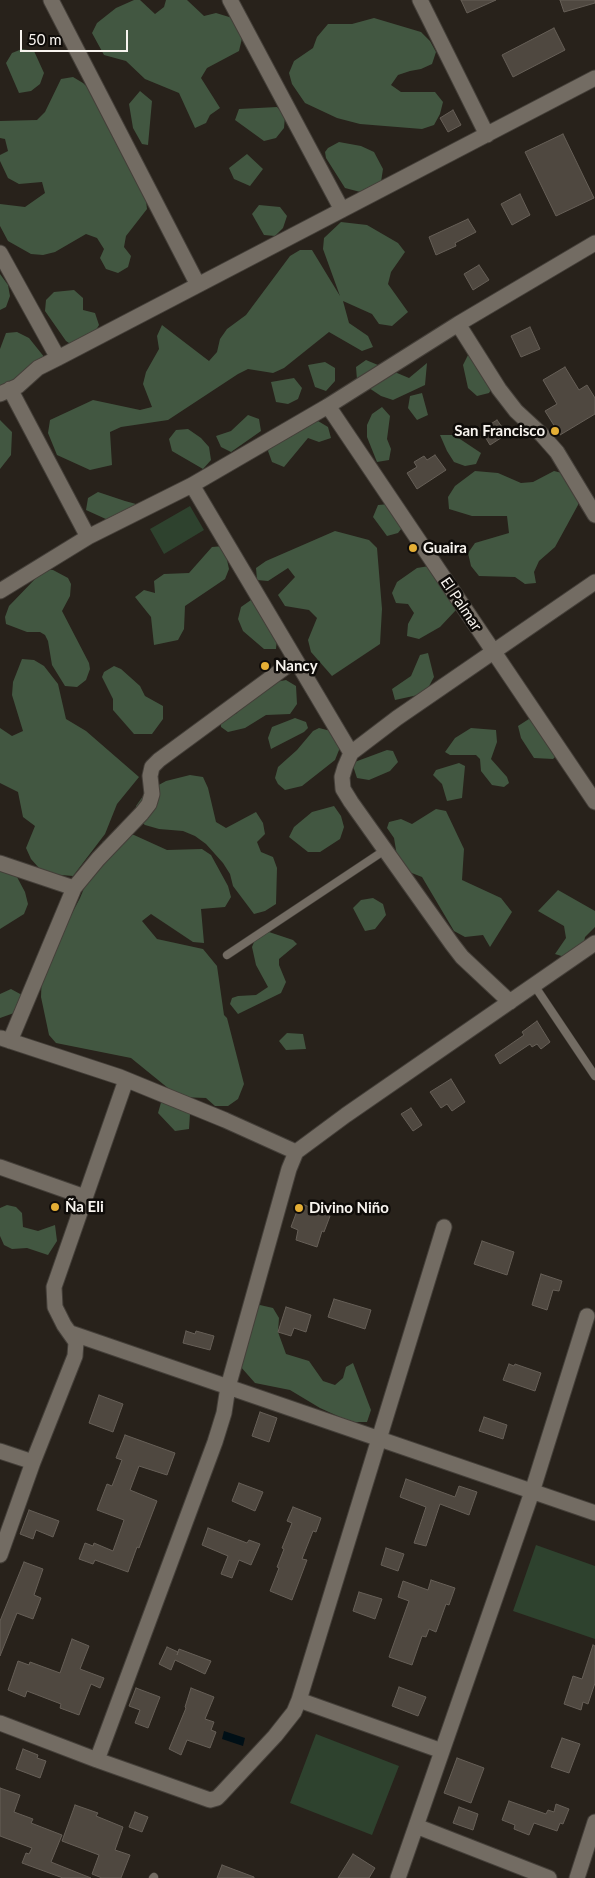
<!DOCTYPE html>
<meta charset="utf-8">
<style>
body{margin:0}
#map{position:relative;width:595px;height:1878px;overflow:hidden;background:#28221b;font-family:Lato,sans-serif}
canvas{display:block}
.scale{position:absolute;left:20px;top:30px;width:108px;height:22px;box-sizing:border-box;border:2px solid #f8f4ef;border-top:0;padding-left:6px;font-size:15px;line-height:18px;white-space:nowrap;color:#f8f4ef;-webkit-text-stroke:4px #0f0c09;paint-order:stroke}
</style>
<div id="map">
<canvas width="595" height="1878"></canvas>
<div class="scale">50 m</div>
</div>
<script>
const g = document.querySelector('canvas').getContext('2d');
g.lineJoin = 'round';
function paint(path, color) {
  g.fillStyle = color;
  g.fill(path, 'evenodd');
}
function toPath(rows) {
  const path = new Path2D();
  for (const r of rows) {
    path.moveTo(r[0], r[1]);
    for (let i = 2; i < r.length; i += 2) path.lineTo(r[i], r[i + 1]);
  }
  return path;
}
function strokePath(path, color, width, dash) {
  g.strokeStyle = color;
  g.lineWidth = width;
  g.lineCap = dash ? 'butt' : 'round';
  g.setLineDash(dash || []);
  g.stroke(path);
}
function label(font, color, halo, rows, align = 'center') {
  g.font = font + ' Lato,sans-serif';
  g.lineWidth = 5;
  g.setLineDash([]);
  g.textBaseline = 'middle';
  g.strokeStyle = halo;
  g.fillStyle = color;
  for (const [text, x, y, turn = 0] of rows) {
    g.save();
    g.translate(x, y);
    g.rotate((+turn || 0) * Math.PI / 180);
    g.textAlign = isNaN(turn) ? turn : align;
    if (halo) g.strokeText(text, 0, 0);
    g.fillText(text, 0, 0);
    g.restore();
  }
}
const green = toPath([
 [190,506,204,530,164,554,150,529],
 [536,1545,595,1566,595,1639,513,1611],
 [316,1734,399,1766,372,1835,290,1803]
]);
const forest = toPath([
 [134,0,140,0,155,14,164,7,166,0,187,0,204,16,216,13,239,20,244,30,239,51,207,68,201,78,220,108,210,115,206,123,195,128,179,93,145,79,126,61,104,55,92,33,97,23,116,8],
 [374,18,421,32,430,41,436,52,432,64,421,69,410,71,398,75,391,85,401,92,435,92,443,102,440,114,434,125,422,129,360,124,337,118,305,103,292,84,289,73,294,61,313,48,317,37,328,24,352,24],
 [22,49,34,51,44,73,40,84,31,91,19,93,6,63,12,53],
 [73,77,83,83,110,108,143,174,147,209,126,236,124,247,131,256,128,267,118,273,106,269,100,258,104,249,97,238,86,234,55,252,43,255,31,254,8,241,0,226,0,204,25,207,45,193,42,182,19,184,8,178,0,161,0,155,8,151,5,139,0,138,0,121,37,120,45,112,61,79],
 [140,91,152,101,148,145,142,144,133,128,129,104],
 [277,107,285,116,284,128,276,138,264,141,235,120,239,109],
 [339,142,361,146,374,152,383,169,381,182,368,194,345,188,326,158,325,152,328,148],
 [247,154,263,169,250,186,234,179,229,168],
 [259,205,280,207,287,216,283,228,275,236,264,235,252,214],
 [341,222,367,225,398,243,405,252,391,272,388,284,408,312,392,326,379,324,372,314,343,301,349,323,368,336,373,347,362,351,329,332,284,368,273,373,248,369,238,374,168,420,121,427,110,432,112,465,90,470,57,455,48,433,50,420,93,400,140,410,152,407,143,384,146,372,159,349,157,336,162,325,209,361,217,352,220,339,227,329,246,315,290,256,300,250,312,250,340,296,323,249,324,238],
 [0,274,8,285,10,296,6,307,0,310],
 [74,290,83,298,83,310,95,313,99,325,87,345,75,347,66,341,45,311,46,300,54,292],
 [17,332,29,338,45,358,0,397,0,349,6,333],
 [471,349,492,388,489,393,477,396,468,388,463,365],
 [366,360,409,378,427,363,425,385,393,400,381,396,357,380,356,367],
 [325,362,335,368,335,381,326,391,315,387,308,365],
 [294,378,302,388,298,399,288,404,276,402,271,382],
 [422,393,428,415,417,420,408,408,410,396],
 [382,407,390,416,387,439,391,449,389,460,377,462,367,437,367,425,372,414],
 [248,415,259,419,261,431,231,452,221,447,216,436,231,431],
 [0,420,12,432,11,455,0,469],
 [318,421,328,427,331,438,319,442,308,438,284,467,272,462,268,451,273,441,305,422],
 [188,429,201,438,209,447,211,460,203,469,172,451,169,439,176,430],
 [440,435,454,435,481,453,476,464,465,466,454,462,447,451],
 [475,471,498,473,521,483,533,482,554,471,566,474,578,493,578,505,555,547,539,561,534,572,536,583,525,584,515,577,479,576,471,566,468,553,475,543,509,533,507,516,472,516,449,509,448,497,455,486],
 [98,492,125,501,136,504,129,515,108,520,86,510,88,498],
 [401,503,405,524,398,533,387,536,373,517,378,505],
 [335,531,369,540,377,548,382,609,380,644,332,676,311,652,308,640,317,618,309,610,285,606,278,595,295,577,288,568,268,581,257,580,256,568,266,561],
 [224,546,229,569,225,579,185,606,184,629,178,640,154,645,151,617,135,597,144,590,155,593,154,581,164,574,189,573,212,547],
 [441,564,452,586,456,610,440,627,419,639,407,636,408,624,414,613,408,604,396,603,392,593,397,582,417,568],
 [47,570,53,570,68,578,71,584,70,596,62,611,89,663,90,669,86,680,77,687,65,686,52,665,48,641,45,635,40,632,27,632,6,624,5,617,9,606,36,578],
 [251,600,261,607,277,638,276,649,264,649,243,631,238,619,241,607],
 [428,653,434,677,428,688,418,695,395,700,392,689,411,676,420,655],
 [22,659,34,660,44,666,58,684,66,719,86,731,139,777,117,804,105,834,73,876,50,874,39,868,31,859,26,848,35,826,23,817,18,792,0,783,0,728,12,736,23,731,12,695,13,682],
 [114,666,121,669,140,686,145,696,163,706,163,719,152,734,134,734,113,710,113,699,102,677,104,672],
 [286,680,296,686,297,704,290,714,266,715,245,728,228,732,221,727,221,721,237,713,245,690,250,687],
 [532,717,561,751,553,759,534,758,521,738,518,726],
 [295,718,306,722,308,728,304,732,271,749,268,738,272,727],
 [319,728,331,731,341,745,335,760,302,786,285,790,278,784,275,778,278,767,297,750,313,731],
 [471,728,496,730,497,742,491,759,507,777,509,783,504,787,492,785,481,771,480,759,476,755,450,755,445,752,455,738],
 [387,750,393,751,398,762,390,771,369,780,357,778,352,763],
 [459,763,465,766,462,798,447,801,442,784,433,775,436,770],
 [190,775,203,777,208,788,216,822,226,828,256,812,263,823,265,834,257,842,261,852,273,857,277,868,276,904,265,911,254,914,233,886,230,874,223,863,206,844,195,836,183,831,159,829,145,825,136,818,136,806,143,796,155,787,166,781],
 [334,806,341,816,344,827,340,839,320,852,308,852,289,837,294,827,312,812],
 [436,809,446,811,464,849,462,880,501,898,512,912,490,947,483,935,465,937,454,931,422,877,399,868,394,838,387,828,389,822,401,819,412,824],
 [122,835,134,835,167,850,202,849,211,855,228,886,231,897,225,907,201,909,204,943,193,942,151,914,142,921,157,939,203,949,217,966,224,1015,227,1018,244,1084,238,1099,228,1106,215,1106,206,1098,179,1097,131,1058,56,1043,49,1035,41,997,42,971,80,898,85,886,85,880,103,841],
 [0,859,9,862,25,892,28,904,24,914,0,929],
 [558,890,595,911,595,927,585,937,582,954,571,959,555,954,566,938,564,926,538,911],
 [373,898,383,904,386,915,375,929,365,931,353,908,361,900],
 [269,932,293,940,297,944,279,959,279,965,286,982,281,993,238,1014,230,1004,232,998,238,996,256,995,268,987,256,965,252,947,256,937],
 [11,989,22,995,14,1013,0,1018,0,994],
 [287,1033,303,1034,306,1049,286,1050,279,1041],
 [162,1099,181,1101,190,1114,189,1129,175,1131,158,1113],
 [7,1205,16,1207,22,1213,23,1227,38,1231,55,1225,57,1241,48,1255,27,1248,12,1249,4,1245,0,1236,0,1208],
 [260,1305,273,1308,279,1318,278,1332,286,1354,309,1361,323,1381,335,1385,343,1378,346,1367,353,1363,371,1410,367,1422,354,1422,342,1418,320,1408,290,1390,255,1383,240,1366,248,1309]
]);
const water = toPath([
 [224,1731,245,1738,243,1746,222,1739]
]);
const building = toPath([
 [461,0,496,0,467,13,461,0],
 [560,0,595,0,595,3,564,12,560,0],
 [554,28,565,50,513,77,502,55,554,28],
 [453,110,461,125,448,132,440,118,453,110],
 [563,134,594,198,556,216,525,152,563,134],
 [520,194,530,215,512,225,501,204,520,194],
 [468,219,476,232,455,243,456,246,436,255,429,237,468,219],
 [479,265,489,280,473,290,464,274,479,265],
 [530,327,540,349,521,357,511,336,530,327],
 [565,367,579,390,587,385,595,398,595,414,560,435,545,411,557,404,543,380,565,367],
 [497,420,507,434,490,445,481,430,497,420],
 [435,455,446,470,417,489,407,473,417,467,414,462,424,456,427,460,435,455],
 [537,1021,550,1042,541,1049,537,1044,532,1047,530,1044,500,1064,495,1055,524,1035,522,1032,537,1021],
 [451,1079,465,1102,452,1111,447,1104,441,1108,430,1092,451,1079],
 [411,1108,422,1125,413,1131,401,1114,411,1108],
 [300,1203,330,1216,324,1232,322,1231,317,1247,296,1240,298,1230,291,1227,300,1203],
 [482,1241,514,1252,507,1275,474,1264,482,1241],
 [541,1274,562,1281,559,1291,553,1290,547,1310,532,1305,541,1274],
 [334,1299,371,1310,365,1329,328,1317,334,1299],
 [286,1307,311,1315,306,1332,294,1328,291,1336,278,1332,286,1307],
 [186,1331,195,1334,196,1331,214,1336,210,1350,183,1343,186,1331],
 [509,1364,514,1366,515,1364,541,1373,535,1391,503,1380,509,1364],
 [99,1395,123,1404,113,1432,89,1423,99,1395],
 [260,1412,277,1418,269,1442,252,1436,260,1412],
 [484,1417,507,1425,503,1439,479,1431,484,1417],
 [125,1435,175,1453,167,1475,139,1466,130,1490,157,1501,139,1548,137,1547,128,1572,95,1560,93,1564,79,1559,85,1543,93,1546,94,1543,113,1551,124,1520,97,1510,107,1484,112,1486,122,1460,116,1458,125,1435],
 [406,1479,455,1497,459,1486,477,1492,469,1515,440,1504,426,1546,414,1543,426,1507,400,1497,406,1479],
 [239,1483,263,1492,255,1511,232,1501,239,1483],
 [293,1507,321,1518,316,1532,313,1531,302,1559,307,1560,292,1600,270,1591,279,1568,277,1567,284,1549,282,1548,292,1523,287,1521,293,1507],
 [29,1510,59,1521,53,1537,36,1530,33,1539,20,1534,29,1510],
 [208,1528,247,1543,249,1540,260,1544,251,1565,239,1560,232,1578,221,1574,228,1556,202,1545,208,1528],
 [386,1548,404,1554,398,1571,381,1565,386,1548],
 [24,1562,43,1569,34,1595,41,1598,33,1619,17,1613,0,1656,0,1621,24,1562],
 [431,1580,455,1588,449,1605,446,1604,436,1632,429,1629,426,1637,422,1636,412,1665,389,1657,409,1601,398,1597,403,1581,428,1590,431,1580],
 [359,1592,382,1599,375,1619,353,1611,359,1592],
 [72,1639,89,1646,80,1669,104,1678,100,1688,91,1684,79,1715,60,1708,61,1704,27,1691,25,1697,8,1690,18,1661,29,1665,30,1662,60,1673,72,1639],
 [593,1645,595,1646,595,1683,588,1704,583,1702,581,1710,564,1704,573,1676,582,1679,593,1645],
 [167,1647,178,1652,177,1655,179,1649,211,1661,205,1674,175,1660,171,1670,159,1664,167,1647],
 [399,1687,426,1697,418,1716,392,1706,399,1687],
 [136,1688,160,1697,148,1728,135,1723,140,1710,129,1706,136,1688],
 [191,1688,214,1697,205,1719,214,1722,211,1730,216,1732,210,1748,187,1740,181,1755,169,1749,186,1708,185,1707,191,1688],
 [562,1738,580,1744,569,1773,551,1767,562,1738],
 [23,1749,38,1755,37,1758,46,1761,40,1778,16,1769,23,1749],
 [457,1758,484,1768,471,1803,444,1793,457,1758],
 [0,1788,20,1795,14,1812,33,1819,31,1823,62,1835,51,1862,91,1878,63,1878,22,1863,26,1853,29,1854,32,1848,0,1836,0,1788],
 [509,1801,546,1814,548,1810,554,1812,556,1804,569,1809,563,1824,560,1823,557,1831,534,1823,529,1835,514,1829,515,1825,502,1820,509,1801],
 [75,1805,98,1813,96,1816,123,1827,115,1850,130,1855,121,1878,102,1878,92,1874,99,1855,62,1841,75,1805],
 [459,1807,478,1814,473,1830,453,1823,459,1807],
 [135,1812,148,1817,142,1832,129,1827,135,1812],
 [353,1854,375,1868,369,1878,338,1878,353,1854],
 [222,1865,254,1877,254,1878,217,1878,222,1865]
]);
const service = toPath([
 [227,955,385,850],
 [534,985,595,1076],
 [153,1878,154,1877]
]);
const minor = toPath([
 [51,0,198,285],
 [230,0,342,210],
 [420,0,487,135],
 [0,253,58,358],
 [458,324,499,389,516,411,542,435,557,452,595,515],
 [10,389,88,537],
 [0,394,18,386,38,368,58,358,595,78],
 [328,406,595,802],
 [192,485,351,753,345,767,342,777,343,789,351,802,452,944,462,957,510,1002],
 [0,591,88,537,192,485,328,406,458,324,595,243],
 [351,753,397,718,595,582],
 [0,863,74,888],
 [1,1038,120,1077,225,1120,296,1152],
 [10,1041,74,888,98,859,142,813,149,804,152,794,150,776,152,767,159,760,295,660],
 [0,1167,85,1197],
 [71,1333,595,1513],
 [0,1451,33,1462],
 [0,1555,33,1462,75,1356,76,1342,64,1325,55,1307,54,1287,126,1080],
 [299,1700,442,1751],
 [0,1723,97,1760,210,1800,217,1798,221,1794,275,1736,294,1712,299,1700,444,1227],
 [97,1760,215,1442,224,1413,228,1387,289,1169,296,1152,346,1115,595,943],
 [416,1826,549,1878],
 [398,1878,532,1492,587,1316],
 [577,1878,595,1822]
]);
const markers = [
 [555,431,5,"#e4ae35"],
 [413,548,5,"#e4ae35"],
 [265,666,5,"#e4ae35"],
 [55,1207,5,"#e4ae35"],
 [299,1208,5,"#e4ae35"]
];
const poiNames = [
 ["San Francisco",545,431,"right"],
 ["Guaira",423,548],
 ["Nancy",275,666],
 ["Ña Eli",65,1207],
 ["Divino Niño",309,1208]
];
const streetNames = [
 ["El Palmar",461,604,56]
];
paint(green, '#2e422e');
paint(forest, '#425741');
paint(water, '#000f16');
paint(building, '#4f4840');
strokePath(building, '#665f57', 1);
strokePath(service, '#443f39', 9);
strokePath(minor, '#443f39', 17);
strokePath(service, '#736c63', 8);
strokePath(minor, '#736c63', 15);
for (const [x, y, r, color] of markers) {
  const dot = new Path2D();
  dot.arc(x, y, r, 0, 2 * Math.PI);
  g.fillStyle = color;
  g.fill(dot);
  strokePath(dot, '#0f0c09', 2);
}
label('bold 15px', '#f8f4ef', '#0f0c09', poiNames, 'left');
label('15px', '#f8f4ef', '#0f0c09', streetNames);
</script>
